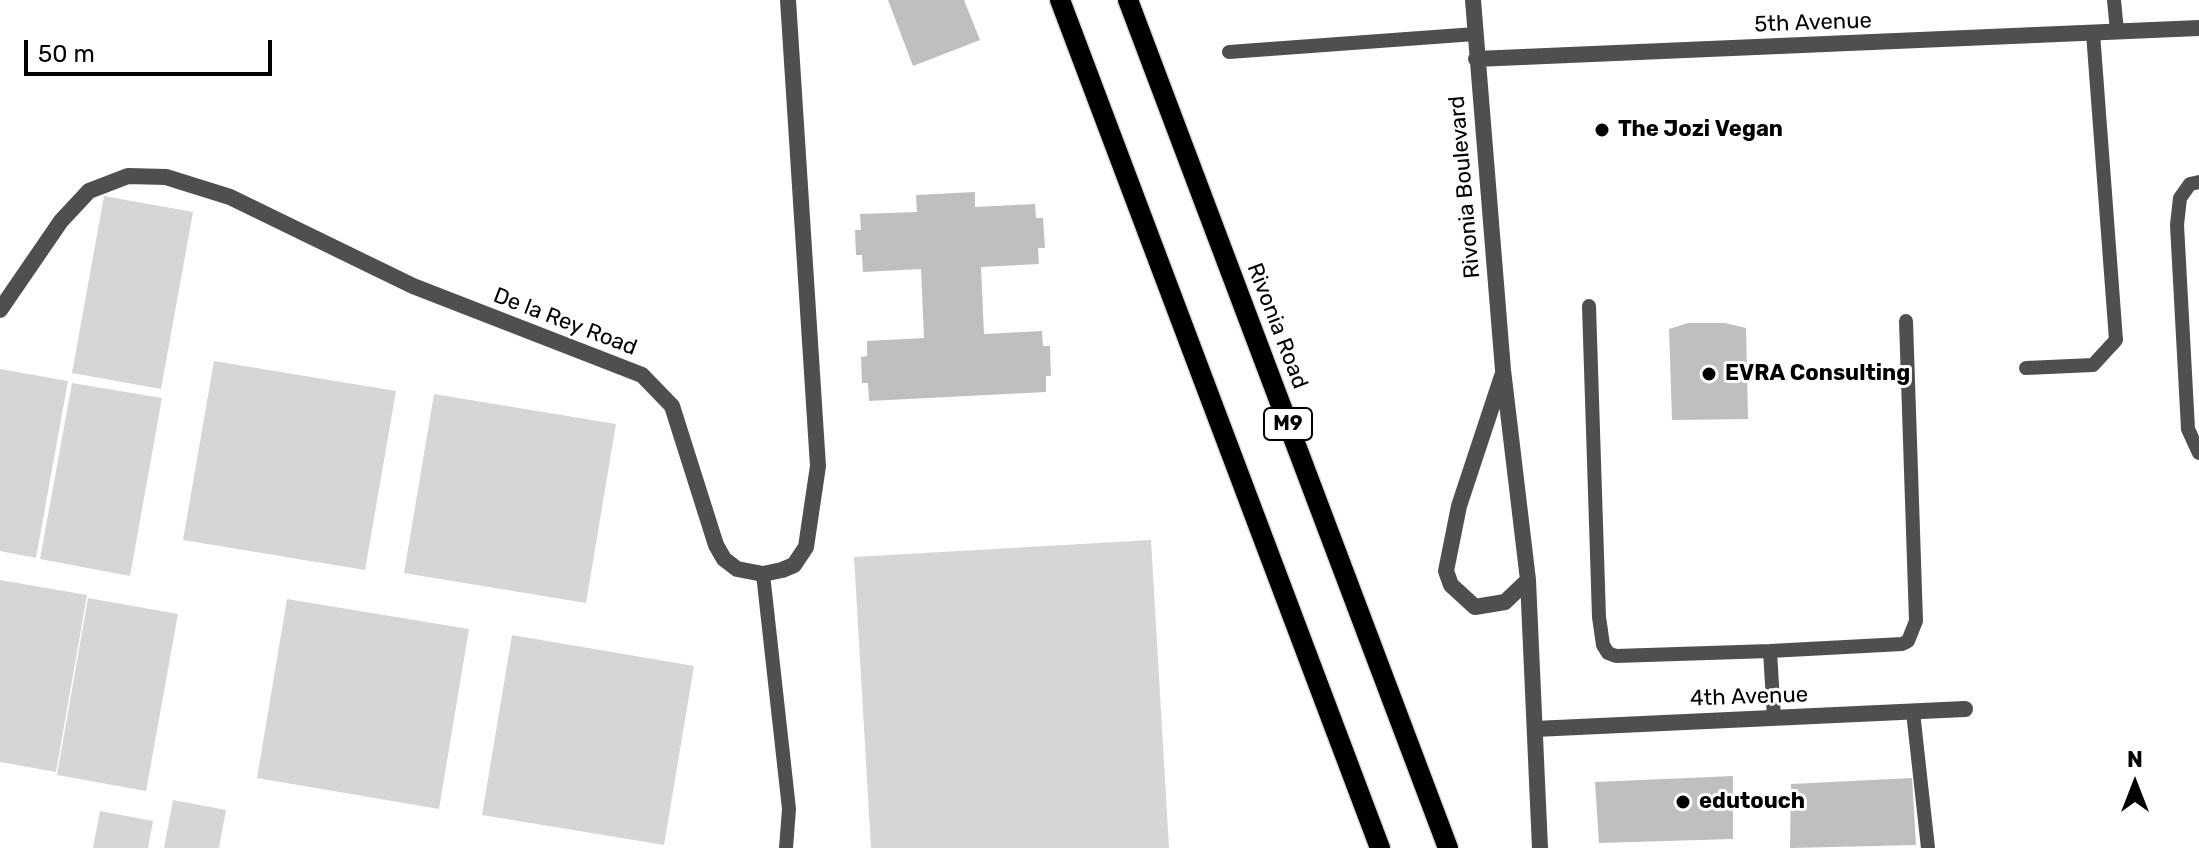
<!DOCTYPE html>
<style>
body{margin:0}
#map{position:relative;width:2199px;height:848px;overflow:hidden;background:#fff;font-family:Rubik,sans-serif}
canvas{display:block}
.north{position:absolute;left:2095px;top:744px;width:80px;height:80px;-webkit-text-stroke:6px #fff;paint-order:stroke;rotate:0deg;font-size:22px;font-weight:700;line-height:32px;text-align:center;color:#000}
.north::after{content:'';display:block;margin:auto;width:28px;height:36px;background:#000;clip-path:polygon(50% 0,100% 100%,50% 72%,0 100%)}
.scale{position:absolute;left:24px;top:40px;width:248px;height:36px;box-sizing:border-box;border:4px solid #000;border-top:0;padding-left:10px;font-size:24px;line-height:28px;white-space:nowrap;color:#000;-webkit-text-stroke:6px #fff;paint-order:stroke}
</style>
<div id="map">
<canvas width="2199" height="848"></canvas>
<div class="north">N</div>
<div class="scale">50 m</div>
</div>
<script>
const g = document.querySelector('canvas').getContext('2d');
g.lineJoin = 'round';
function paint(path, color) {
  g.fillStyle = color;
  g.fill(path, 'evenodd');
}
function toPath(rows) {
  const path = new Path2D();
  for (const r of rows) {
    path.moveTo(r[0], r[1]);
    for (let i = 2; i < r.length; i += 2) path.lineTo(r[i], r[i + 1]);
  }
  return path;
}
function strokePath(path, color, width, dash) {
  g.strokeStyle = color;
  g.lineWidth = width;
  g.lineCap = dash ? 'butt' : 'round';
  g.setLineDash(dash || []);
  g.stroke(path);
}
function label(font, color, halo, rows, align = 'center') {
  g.font = font + ' Rubik,sans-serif';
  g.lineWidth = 6;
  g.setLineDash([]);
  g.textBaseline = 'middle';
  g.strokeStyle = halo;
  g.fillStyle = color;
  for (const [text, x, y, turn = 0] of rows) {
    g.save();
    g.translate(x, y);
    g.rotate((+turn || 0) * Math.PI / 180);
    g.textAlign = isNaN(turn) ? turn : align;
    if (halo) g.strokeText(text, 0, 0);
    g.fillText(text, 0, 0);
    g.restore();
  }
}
const green = toPath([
 [104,196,193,212,161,389,72,373],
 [214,361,396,391,365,570,183,540],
 [0,369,68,381,36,558,0,551],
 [72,383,162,398,130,576,40,559],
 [434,394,616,424,586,603,404,573],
 [1151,540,1169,848,871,848,854,557],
 [0,580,87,595,56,772,0,762],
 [88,598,178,614,146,791,57,775],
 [287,599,469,629,439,809,257,778],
 [512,635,694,666,664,845,482,815],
 [173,800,226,810,219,848,164,848],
 [100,811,153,821,148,848,93,848]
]);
const building = toPath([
 [888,0,964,0,980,40,913,66],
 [975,192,975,207,1035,204,1036,218,1043,218,1045,248,1038,248,1039,264,981,267,984,334,1042,331,1043,346,1050,346,1051,376,1046,376,1046,392,869,401,868,383,862,383,861,357,867,356,867,341,924,338,921,269,863,272,862,255,856,255,855,230,861,230,860,214,917,212,916,195],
 [1688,323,1725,323,1746,328,1748,419,1672,420,1669,329],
 [1733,776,1733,839,1599,843,1595,782],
 [1912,778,1916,845,1790,848,1791,784]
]);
const service = toPath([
 [2114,0,2117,31],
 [1229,52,1475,34],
 [2199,182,2190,184,2180,198,2177,225,2188,429,2199,453],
 [1589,306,1599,617,1603,645,1608,653,1616,656,1770,651],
 [2026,368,2093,365,2116,340,2093,33],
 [763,574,789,809,786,848],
 [1913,712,1928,848],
 [1774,718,1770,651,1902,644,1908,641,1916,621,1906,321]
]);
const minor = toPath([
 [1473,0,1503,370,1528,580,1540,848],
 [1476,59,2199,28],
 [0,310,61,221,89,191,128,176,166,177,230,197,413,286,642,375,672,406,716,545,724,559,737,569,763,574,782,570,794,565,806,547,818,466,788,0],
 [1502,376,1459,506,1446,571,1451,585,1475,607,1505,602,1528,580],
 [1535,729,1965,709]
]);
const primary = toPath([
 [1060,0,1380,848],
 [1128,0,1448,848]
]);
const markers = [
 [1602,130,8,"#000"],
 [1709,374,8,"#000"],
 [1683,802,8,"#000"]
];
const shields = [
 [1288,424,48]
];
const shieldNames = [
 ["M9",1288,424]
];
const streetNames = [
 ["5th Avenue",1813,23,-2],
 ["Rivonia Boulevard",1465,187,-95],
 ["De la Rey Road",565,322,21],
 ["Rivonia Road",1277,326,69],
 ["4th Avenue",1749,697,-2]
];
const poiNames = [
 ["The Jozi Vegan",1618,130],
 ["EVRA Consulting",1725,374],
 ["edutouch",1699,802]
];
paint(green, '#d6d6d6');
paint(building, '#bfbfbf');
strokePath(primary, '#dbdbdb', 23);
strokePath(service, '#4f4f4f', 14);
strokePath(minor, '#4f4f4f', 16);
strokePath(primary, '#000', 20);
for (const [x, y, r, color] of markers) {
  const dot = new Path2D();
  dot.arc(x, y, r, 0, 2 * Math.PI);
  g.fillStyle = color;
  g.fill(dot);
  strokePath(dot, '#fff', 3);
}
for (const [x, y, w] of shields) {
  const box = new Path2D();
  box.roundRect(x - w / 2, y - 16, w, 32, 6);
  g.fillStyle = '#fff';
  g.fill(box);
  strokePath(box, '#000', 2);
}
label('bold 20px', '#000', null, shieldNames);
label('22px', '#000', '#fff', streetNames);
label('bold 22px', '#000', '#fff', poiNames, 'left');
</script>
